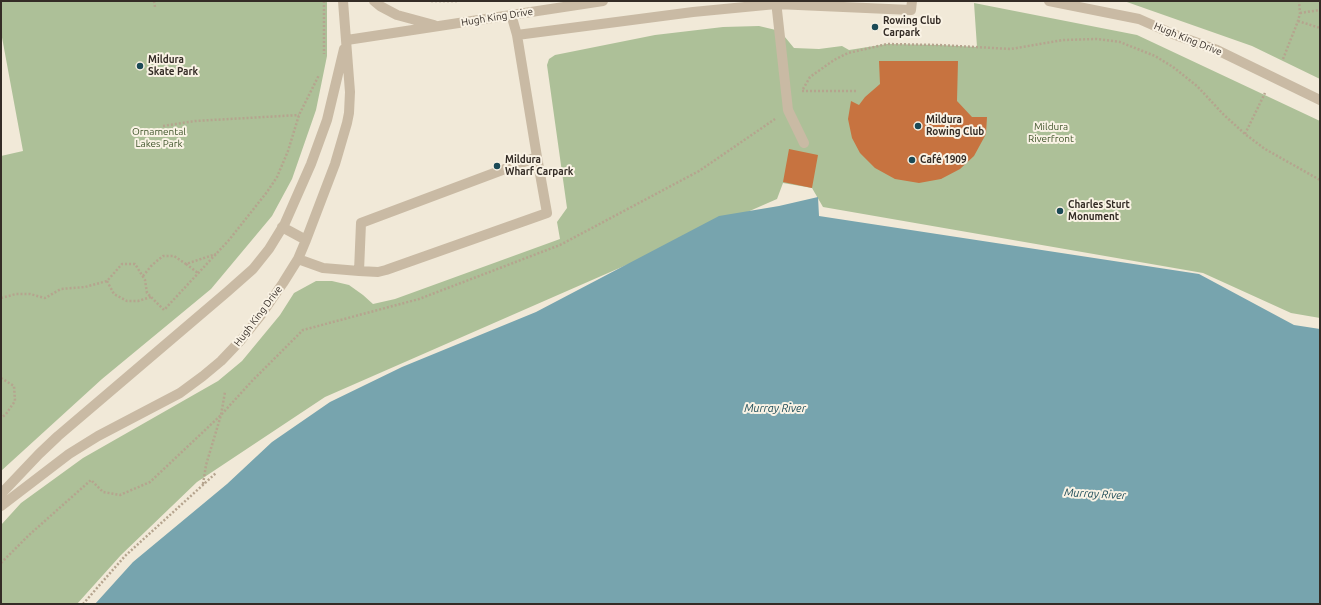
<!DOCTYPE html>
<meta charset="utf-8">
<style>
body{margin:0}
#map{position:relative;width:1321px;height:605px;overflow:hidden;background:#f1e9d8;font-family:Ubuntu,sans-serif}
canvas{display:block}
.frame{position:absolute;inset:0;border:2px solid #342c26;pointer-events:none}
</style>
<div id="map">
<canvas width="1321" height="605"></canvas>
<div class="frame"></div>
</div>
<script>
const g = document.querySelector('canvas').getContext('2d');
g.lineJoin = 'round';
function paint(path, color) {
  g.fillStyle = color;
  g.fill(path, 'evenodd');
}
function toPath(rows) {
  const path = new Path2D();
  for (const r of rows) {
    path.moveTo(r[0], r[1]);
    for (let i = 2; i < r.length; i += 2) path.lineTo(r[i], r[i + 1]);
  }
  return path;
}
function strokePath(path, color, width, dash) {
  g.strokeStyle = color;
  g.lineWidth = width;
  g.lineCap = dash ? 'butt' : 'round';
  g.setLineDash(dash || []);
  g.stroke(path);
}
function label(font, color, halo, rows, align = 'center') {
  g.font = font + ' Ubuntu,sans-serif';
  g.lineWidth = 4;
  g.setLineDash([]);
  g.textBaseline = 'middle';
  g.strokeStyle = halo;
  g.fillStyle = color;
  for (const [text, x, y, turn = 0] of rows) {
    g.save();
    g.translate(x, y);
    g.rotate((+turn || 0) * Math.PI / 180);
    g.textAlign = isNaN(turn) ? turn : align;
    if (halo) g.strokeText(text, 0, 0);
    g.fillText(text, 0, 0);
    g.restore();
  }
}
const green = toPath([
 [1,1,327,1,327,56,316,110,292,179,272,216,211,289,102,379,1,471,1,156,23,151,1,32],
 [1124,1,1320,1,1320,79,1252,46],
 [974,3,1137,35,1320,121,1320,318,1291,313,1203,273,823,207,812,188,783,183,777,199,325,397,197,482,121,555,77,604,1,604,1,525,21,503,83,458,218,381,242,361,280,315,294,293,316,281,332,281,349,285,363,295,373,304,395,299,560,239,557,222,567,208,547,65,549,59,555,55,655,35,723,27,759,26,780,31,794,48,819,49,842,46,849,50,887,44,939,45,977,47]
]);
const water = toPath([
 [818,197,819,216,1199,274,1294,325,1320,329,1320,604,95,604,133,562,227,484,272,442,330,402,402,367,536,312,719,216,779,206]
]);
const building = toPath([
 [879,61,958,61,957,101,972,117,987,117,986,134,974,156,960,169,941,179,919,183,895,179,875,168,860,153,852,138,848,119,851,101,859,105,865,97,880,84],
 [789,149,818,155,812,188,783,182]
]);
const path = toPath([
 [154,1,155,7],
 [324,1,324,54],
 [431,1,457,1],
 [1300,13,1320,10],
 [1298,21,1320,28],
 [1283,59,1298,21,1300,13,1299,1],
 [803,89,810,77,834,60,848,53,887,44,939,45,1011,49,1063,40,1097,39,1120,42,1155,56,1173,67,1197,86,1224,115,1245,134,1265,149,1320,180],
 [802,91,856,91],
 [163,126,195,121,299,115],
 [1245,134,1265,93],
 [186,264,198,273],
 [143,276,152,265,163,256,174,256,186,264,216,254],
 [107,281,114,294,127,301,138,301,151,297],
 [1,298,16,294,30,294,45,298,61,289,85,287,107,281,122,264,135,264,145,280,147,293,164,310,229,240,267,192,277,177,288,151,299,115,319,75],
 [1,378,14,386,15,401,6,414,1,418],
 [203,484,206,465,221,415,225,392],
 [1,563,29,535,91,480,103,492,120,495,150,482,221,415,252,381,303,330,419,299,560,245,699,171,775,119],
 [83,604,125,556,216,473]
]);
const minor = toPath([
 [374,1,380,6,397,15,434,25],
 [776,1,788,110,804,143],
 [1049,1,1139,19,1173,34,1217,50,1320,100],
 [517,35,693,12,776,4,911,10,912,1],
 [347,40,603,1],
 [282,227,306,240],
 [298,259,323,268,359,271,361,223,537,157,517,35,511,14],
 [359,271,378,272,386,270,547,213,537,157],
 [1,494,39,454,58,436,227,292,253,269,269,249,285,223,311,164,327,120,344,49],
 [1,506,69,454,98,436,180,393,203,376,221,361,241,340,261,315,283,283,298,259,306,240,335,164,347,123,349,113,350,92,343,1]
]);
const markers = [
 [875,27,4,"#1b4a56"],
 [140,66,4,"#1b4a56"],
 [918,126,4,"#1b4a56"],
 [912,160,4,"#1b4a56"],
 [497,166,4,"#1b4a56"],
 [1060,211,4,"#1b4a56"]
];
const streetNames = [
 ["Hugh King Drive",497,17,-9],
 ["Hugh King Drive",1188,39,22],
 ["Hugh King Drive",258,316,-53]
];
const poiNames = [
 ["Rowing Club",883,21],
 ["Carpark",883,33],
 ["Mildura",148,60],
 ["Skate Park",148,72],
 ["Mildura",926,120],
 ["Rowing Club",926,132],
 ["Mildura",505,160],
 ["Wharf Carpark",505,172],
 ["Café 1909",920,160],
 ["Charles Sturt",1068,205],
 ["Monument",1068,217]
];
const parkNames = [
 ["Mildura",1051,127],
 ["Riverfront",1051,139],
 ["Ornamental",159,132],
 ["Lakes Park",159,144]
];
const waterNames = [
 ["Murray River",775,408],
 ["Murray River",1095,494,3]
];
paint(green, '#adc098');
paint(water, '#77a4ae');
paint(building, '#c77340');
strokePath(path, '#b5a48e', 2.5, [2, 2]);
strokePath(minor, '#c9baa4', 10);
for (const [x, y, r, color] of markers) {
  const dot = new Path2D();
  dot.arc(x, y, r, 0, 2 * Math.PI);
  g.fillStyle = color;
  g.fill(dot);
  strokePath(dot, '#f9f2e4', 1.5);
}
label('10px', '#342c26', '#f9f2e4', streetNames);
label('bold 10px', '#342c26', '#f9f2e4', poiNames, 'left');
label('10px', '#3e5329', '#f9f2e4', parkNames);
label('italic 11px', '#1b4a56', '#f9f2e4', waterNames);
</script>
